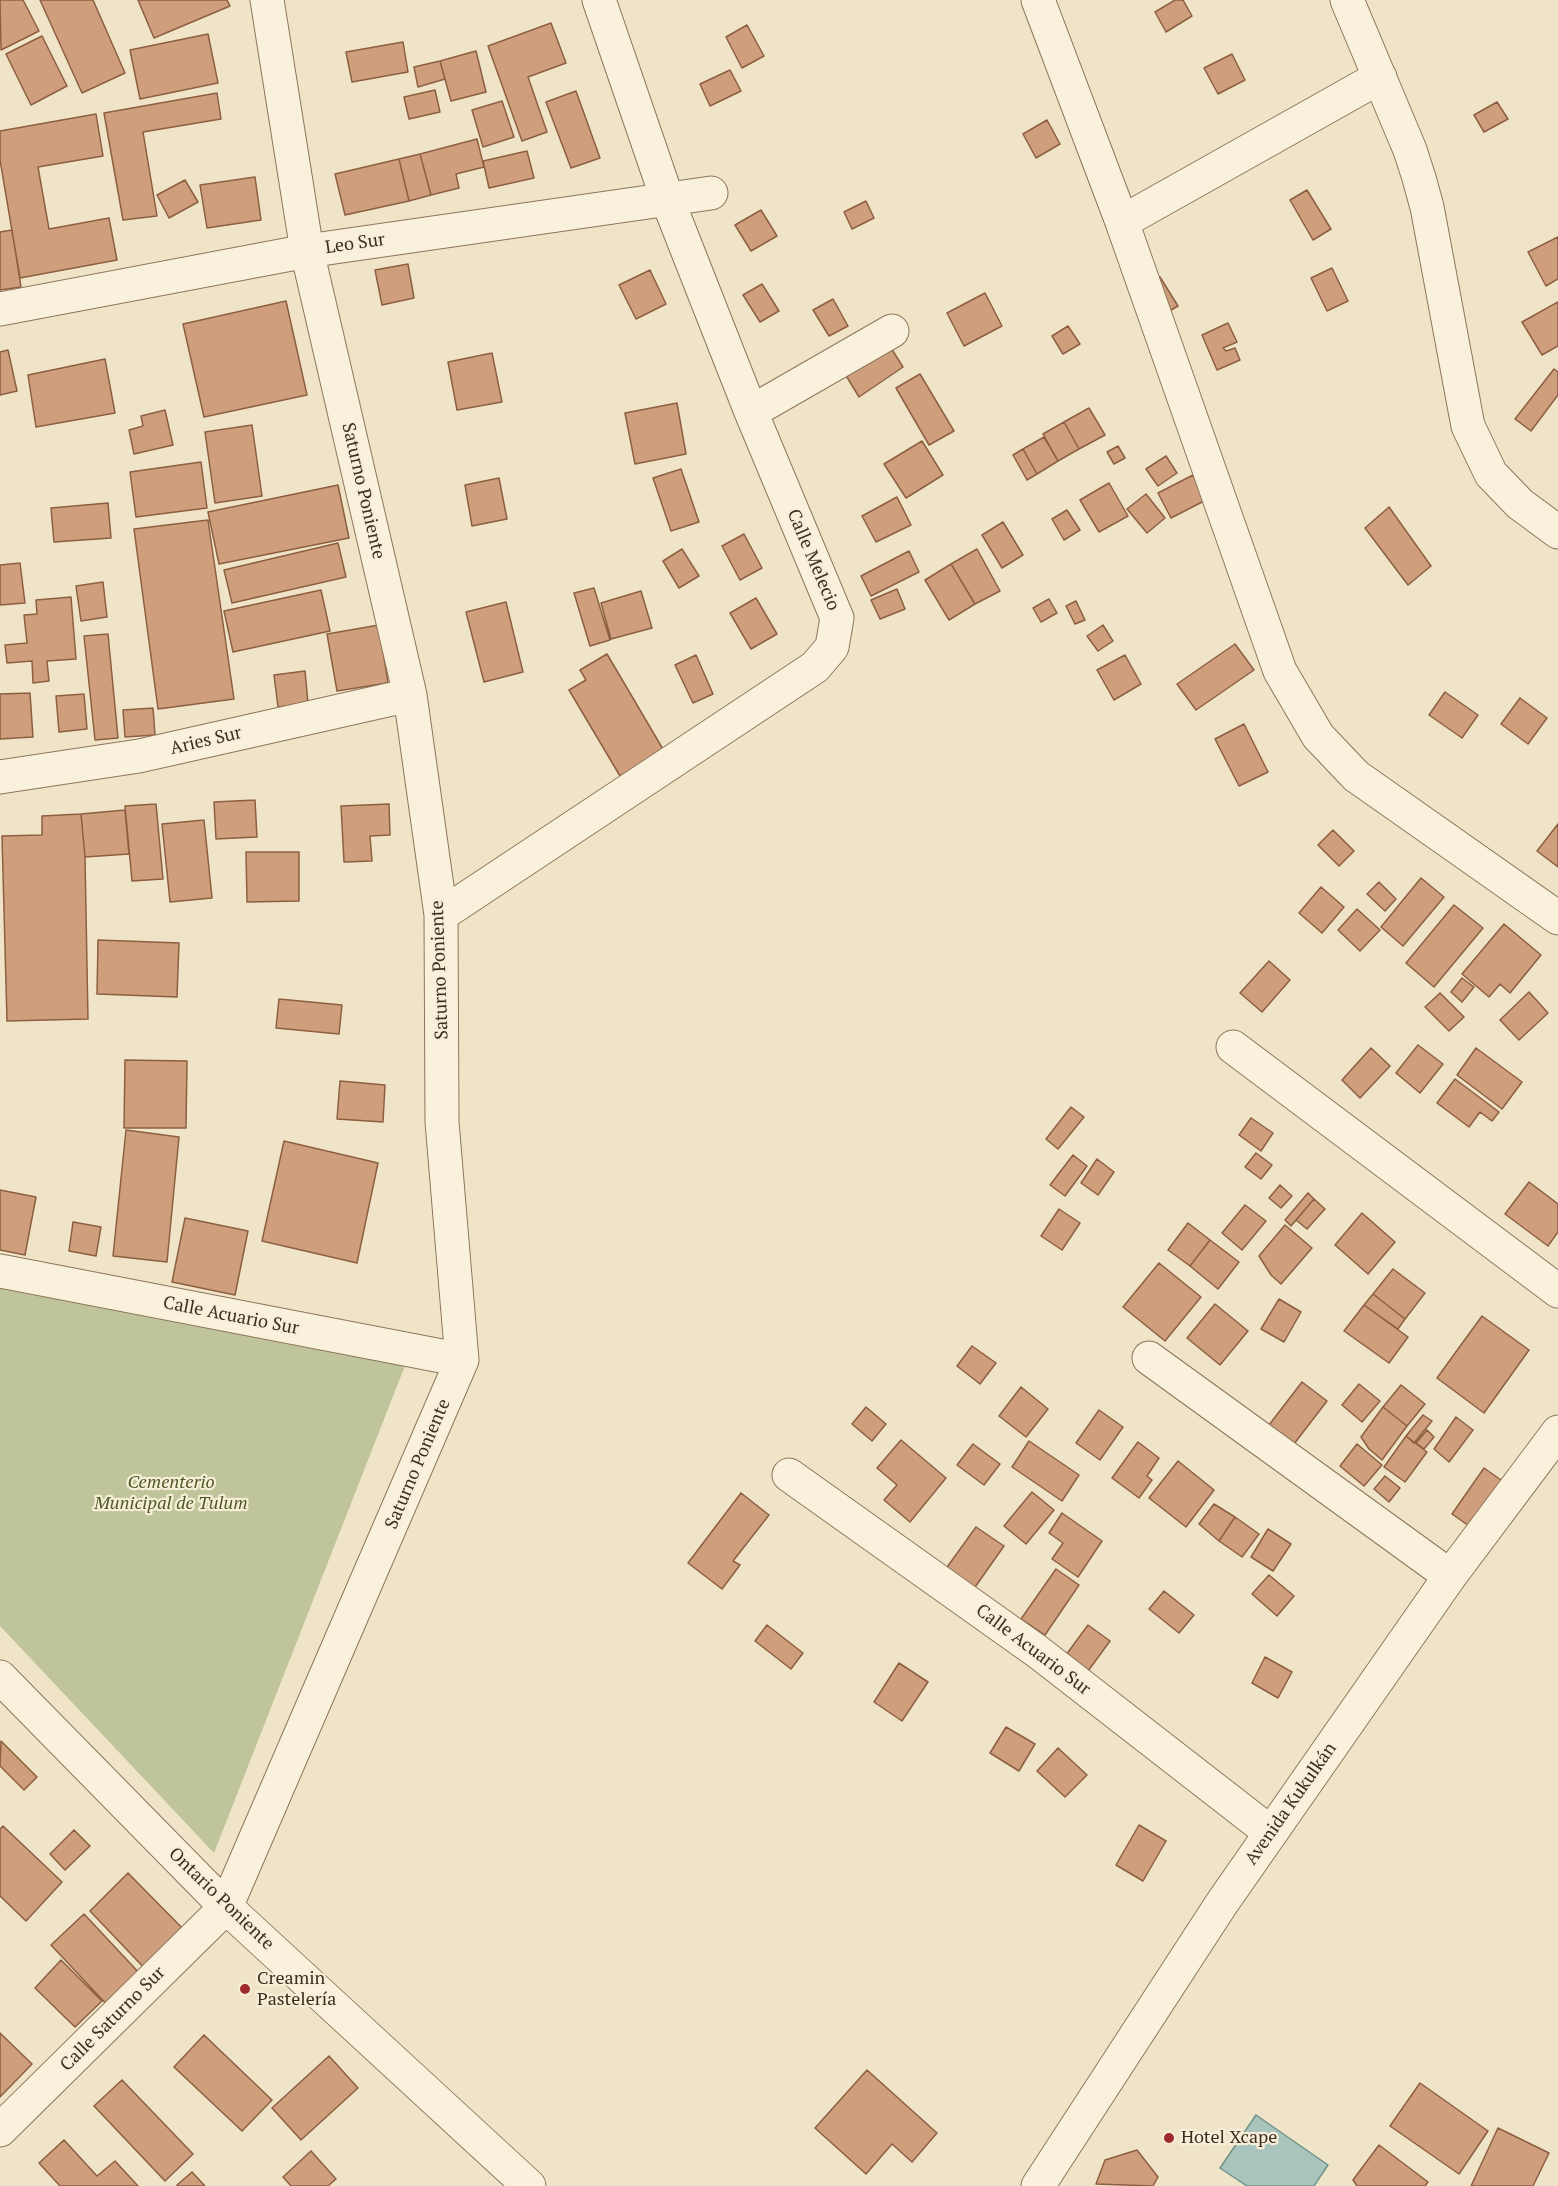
<!DOCTYPE html>
<meta charset="utf-8">
<style>
body{margin:0}
canvas{display:block;background:#f0e4c8}
</style>
<canvas width="1558" height="2186"></canvas>
<script>
const g = document.querySelector('canvas').getContext('2d');
g.lineJoin = 'round';
function paint(path, color) {
  g.fillStyle = color;
  g.fill(path, 'evenodd');
}
function toPath(rows) {
  const path = new Path2D();
  for (const r of rows) {
    path.moveTo(r[0], r[1]);
    for (let i = 2; i < r.length; i += 2) path.lineTo(r[i], r[i + 1]);
  }
  return path;
}
function strokePath(path, color, width, dash) {
  g.strokeStyle = color;
  g.lineWidth = width;
  g.lineCap = dash ? 'butt' : 'round';
  g.setLineDash(dash || []);
  g.stroke(path);
}
function label(font, color, halo, rows, align = 'center') {
  g.font = font + ' "PT Serif",serif';
  g.lineWidth = 4.5;
  g.setLineDash([]);
  g.textBaseline = 'middle';
  g.strokeStyle = halo;
  g.fillStyle = color;
  for (const [text, x, y, turn = 0] of rows) {
    g.save();
    g.translate(x, y);
    g.rotate((+turn || 0) * Math.PI / 180);
    g.textAlign = isNaN(turn) ? turn : align;
    if (halo) g.strokeText(text, 0, 0);
    g.fillText(text, 0, 0);
    g.restore();
  }
}
const cemetery = toPath([
 [0,1288,408,1358,214,1853,0,1626]
]);
const water = toPath([
 [1256,2115,1328,2165,1314,2186,1247,2186,1220,2168,1256,2115]
]);
const building = toPath([
 [0,0,23,0,39,31,1,50,0,0],
 [40,0,93,0,125,73,82,93,40,0],
 [138,0,227,0,230,6,154,38,138,0],
 [1175,0,1183,0,1192,16,1166,32,1155,12,1175,0],
 [551,23,566,63,528,77,547,132,522,141,488,46,551,23],
 [747,25,764,56,742,68,726,37,747,25],
 [208,34,218,83,140,99,130,50,208,34],
 [42,36,67,86,31,105,6,54,42,36],
 [403,42,408,72,352,82,346,52,403,42],
 [476,51,486,92,451,101,440,61,476,51],
 [1232,54,1245,80,1218,94,1204,68,1232,54],
 [440,61,445,79,418,87,414,67,440,61],
 [730,70,741,91,710,106,700,84,730,70],
 [435,90,440,112,409,119,404,97,435,90],
 [576,91,600,158,571,168,546,102,576,91],
 [217,93,221,119,143,132,157,216,123,220,104,113,217,93],
 [502,101,514,137,483,147,472,110,502,101],
 [1497,102,1508,119,1484,132,1474,115,1497,102],
 [96,114,103,156,38,167,49,229,109,218,117,260,20,278,0,160,0,131,96,114],
 [1047,120,1060,144,1036,158,1023,134,1047,120],
 [477,139,484,167,456,174,459,188,431,195,420,154,477,139],
 [527,151,534,178,489,188,483,161,527,151],
 [420,154,431,195,409,201,399,159,420,154],
 [399,159,409,201,345,215,335,174,399,159],
 [255,177,261,220,207,228,200,185,255,177],
 [185,180,198,202,169,218,157,195,185,180],
 [1307,190,1331,229,1313,240,1290,200,1307,190],
 [866,201,874,218,852,229,844,212,866,201],
 [761,210,777,236,751,251,735,225,761,210],
 [12,230,21,287,0,290,0,232,12,230],
 [1558,237,1558,279,1546,286,1528,252,1558,237],
 [408,264,414,298,382,305,375,270,408,264],
 [1332,268,1348,301,1327,311,1311,278,1332,268],
 [650,270,666,304,636,319,619,285,650,270],
 [1160,277,1178,306,1161,316,1143,287,1160,277],
 [762,284,779,311,760,322,743,295,762,284],
 [985,293,1002,326,964,346,947,313,985,293],
 [833,299,848,326,829,336,813,310,833,299],
 [286,301,307,395,204,417,183,324,286,301],
 [1558,302,1558,346,1542,355,1522,322,1558,302],
 [1228,323,1237,342,1223,348,1226,351,1235,348,1240,360,1217,370,1202,335,1228,323],
 [1068,326,1080,344,1063,354,1052,336,1068,326],
 [886,340,903,367,859,397,842,369,886,340],
 [8,350,17,391,0,395,0,352,8,350],
 [492,353,502,402,457,410,448,362,492,353],
 [105,359,115,413,36,427,28,375,105,359],
 [1554,369,1558,372,1558,395,1531,431,1515,419,1554,369],
 [920,374,954,431,929,445,896,388,920,374],
 [677,403,686,454,635,464,625,413,677,403],
 [1089,408,1105,435,1079,449,1064,422,1089,408],
 [165,410,173,445,134,454,129,430,143,426,141,416,165,410],
 [1064,422,1079,449,1058,461,1043,434,1064,422],
 [252,425,262,496,215,503,205,432,252,425],
 [1044,437,1058,461,1037,474,1023,449,1044,437],
 [922,441,943,475,906,498,884,464,922,441],
 [1118,446,1125,458,1114,464,1107,452,1118,446],
 [1023,449,1037,474,1027,480,1013,455,1023,449],
 [1166,456,1177,473,1158,486,1146,469,1166,456],
 [201,462,207,508,136,517,130,472,201,462],
 [681,469,699,522,671,531,653,478,681,469],
 [1193,475,1206,500,1171,518,1158,493,1193,475],
 [499,478,507,519,472,526,465,485,499,478],
 [1109,483,1128,516,1099,532,1080,500,1109,483],
 [338,485,349,538,219,564,208,512,338,485],
 [1146,494,1165,518,1147,533,1127,509,1146,494],
 [897,497,911,525,876,542,862,516,897,497],
 [108,503,111,538,54,542,51,508,108,503],
 [1389,507,1431,566,1408,585,1365,528,1389,507],
 [1067,510,1080,530,1064,540,1052,519,1067,510],
 [208,520,234,699,158,709,134,529,208,520],
 [1003,522,1023,555,1002,568,982,535,1003,522],
 [744,534,762,568,740,580,722,546,744,534],
 [338,543,346,577,232,603,224,570,338,543],
 [682,549,699,576,679,588,663,561,682,549],
 [977,549,1000,591,975,604,951,564,977,549],
 [909,551,919,572,871,596,861,576,909,551],
 [20,563,25,603,0,605,0,565,20,563],
 [951,564,975,604,949,620,925,580,951,564],
 [103,582,107,617,81,621,76,586,103,582],
 [594,588,610,640,590,646,574,593,594,588],
 [897,589,905,609,880,619,871,600,897,589],
 [321,590,330,631,233,652,224,611,321,590],
 [641,591,652,628,611,639,601,603,641,591],
 [71,597,76,659,47,661,49,681,33,683,32,661,7,663,5,645,27,643,24,615,37,614,36,600,71,597],
 [756,598,777,634,751,649,730,613,756,598],
 [1049,599,1057,613,1041,622,1033,608,1049,599],
 [1076,601,1085,620,1075,624,1066,606,1076,601],
 [506,602,523,672,484,682,466,612,506,602],
 [379,625,388,683,337,691,327,634,379,625],
 [1103,625,1113,641,1098,651,1087,636,1103,625],
 [108,634,118,738,95,740,84,636,108,634],
 [1235,644,1254,670,1196,710,1177,684,1235,644],
 [607,654,667,756,623,781,569,690,586,680,580,670,607,654],
 [696,655,713,694,693,703,675,665,696,655],
 [1125,655,1141,684,1114,700,1097,670,1125,655],
 [305,671,308,703,278,707,274,675,305,671],
 [1445,692,1478,715,1462,738,1429,715,1445,692],
 [30,693,33,737,0,739,0,694,30,693],
 [84,694,87,729,59,732,56,696,84,694],
 [1520,698,1547,718,1528,744,1501,724,1520,698],
 [153,708,155,735,125,737,123,710,153,708],
 [1244,724,1268,772,1239,786,1215,739,1244,724],
 [255,800,257,837,216,839,214,802,255,800],
 [156,804,163,879,132,881,125,806,156,804],
 [389,804,390,835,370,836,372,861,344,862,341,806,389,804],
 [125,810,129,854,85,857,81,814,125,810],
 [81,814,85,857,88,1019,7,1021,2,836,42,835,42,816,81,814],
 [204,820,212,898,170,902,162,824,204,820],
 [1558,824,1558,867,1537,851,1558,824],
 [1333,830,1354,851,1339,866,1318,845,1333,830],
 [246,852,299,852,299,901,247,902,246,852],
 [1421,878,1444,897,1403,946,1381,927,1421,878],
 [1379,882,1396,899,1385,911,1367,894,1379,882],
 [1321,887,1344,907,1322,933,1299,913,1321,887],
 [1454,905,1483,928,1434,987,1406,963,1454,905],
 [1357,909,1380,930,1360,951,1338,930,1357,909],
 [1504,924,1541,955,1510,993,1500,984,1489,997,1462,974,1504,924],
 [98,940,179,943,177,997,97,994,98,940],
 [1269,961,1290,980,1262,1012,1240,993,1269,961],
 [1462,978,1474,987,1462,1002,1451,992,1462,978],
 [1529,992,1548,1013,1519,1040,1500,1020,1529,992],
 [1440,993,1464,1017,1449,1031,1425,1007,1440,993],
 [279,999,342,1005,339,1034,276,1028,279,999],
 [1418,1045,1443,1064,1420,1093,1396,1073,1418,1045],
 [1371,1048,1390,1066,1360,1098,1342,1080,1371,1048],
 [1476,1048,1522,1082,1502,1109,1457,1075,1476,1048],
 [125,1060,187,1061,186,1128,124,1128,125,1060],
 [1455,1079,1499,1112,1492,1121,1480,1112,1469,1127,1437,1103,1455,1079],
 [340,1081,385,1085,383,1122,337,1119,340,1081],
 [1071,1107,1084,1117,1058,1149,1046,1139,1071,1107],
 [1251,1118,1273,1133,1261,1151,1239,1135,1251,1118],
 [126,1130,179,1137,167,1262,113,1256,126,1130],
 [284,1141,378,1163,357,1263,262,1241,284,1141],
 [1256,1153,1272,1165,1261,1179,1245,1167,1256,1153],
 [1073,1155,1087,1166,1065,1196,1050,1185,1073,1155],
 [1097,1159,1114,1172,1098,1195,1081,1183,1097,1159],
 [1529,1182,1558,1204,1558,1232,1548,1246,1505,1214,1529,1182],
 [1280,1185,1292,1196,1281,1208,1269,1198,1280,1185],
 [0,1190,36,1197,25,1255,0,1250,0,1190],
 [1308,1193,1314,1199,1291,1226,1285,1220,1308,1193],
 [1314,1199,1325,1209,1307,1229,1296,1220,1314,1199],
 [1245,1205,1266,1221,1242,1250,1222,1233,1245,1205],
 [1059,1209,1080,1223,1062,1250,1041,1236,1059,1209],
 [1362,1213,1395,1242,1368,1274,1335,1245,1362,1213],
 [185,1218,248,1231,235,1295,172,1282,185,1218],
 [73,1222,101,1227,96,1256,69,1251,73,1222],
 [1188,1223,1210,1240,1190,1266,1168,1250,1188,1223],
 [1285,1225,1312,1248,1281,1284,1271,1275,1259,1256,1285,1225],
 [1210,1240,1239,1262,1218,1289,1190,1266,1210,1240],
 [1159,1263,1201,1297,1165,1341,1123,1307,1159,1263],
 [1393,1269,1425,1293,1405,1319,1373,1294,1393,1269],
 [1373,1294,1405,1319,1398,1329,1364,1305,1373,1294],
 [1279,1299,1301,1312,1284,1342,1261,1329,1279,1299],
 [1215,1304,1248,1331,1220,1365,1187,1338,1215,1304],
 [1364,1305,1408,1337,1389,1363,1344,1331,1364,1305],
 [1482,1316,1529,1350,1484,1413,1437,1378,1482,1316],
 [972,1346,996,1363,980,1384,957,1366,972,1346],
 [1302,1382,1327,1401,1294,1444,1269,1425,1302,1382],
 [1359,1384,1380,1401,1362,1422,1342,1405,1359,1384],
 [1401,1385,1425,1404,1407,1426,1383,1407,1401,1385],
 [1021,1387,1048,1409,1026,1437,999,1416,1021,1387],
 [866,1407,886,1424,872,1441,852,1424,866,1407],
 [1383,1407,1407,1426,1382,1460,1369,1449,1361,1437,1383,1407],
 [1099,1410,1123,1427,1100,1460,1076,1443,1099,1410],
 [1423,1415,1432,1421,1414,1443,1406,1436,1423,1415],
 [1456,1417,1473,1430,1449,1462,1434,1449,1456,1417],
 [1427,1430,1434,1437,1424,1449,1416,1443,1427,1430],
 [1406,1436,1427,1452,1405,1482,1384,1467,1406,1436],
 [901,1440,946,1478,910,1522,884,1500,897,1485,877,1468,901,1440],
 [1029,1441,1079,1475,1062,1501,1012,1467,1029,1441],
 [1138,1442,1159,1458,1147,1476,1152,1480,1139,1498,1112,1478,1138,1442],
 [973,1444,1000,1464,984,1485,957,1465,973,1444],
 [1357,1444,1382,1465,1364,1486,1340,1466,1357,1444],
 [1178,1461,1214,1490,1186,1527,1149,1498,1178,1461],
 [1484,1468,1511,1487,1479,1533,1452,1514,1484,1468],
 [1385,1476,1400,1488,1389,1502,1374,1489,1385,1476],
 [1032,1492,1054,1510,1026,1544,1004,1526,1032,1492],
 [741,1493,769,1515,733,1561,740,1565,722,1589,688,1563,741,1493],
 [1214,1504,1235,1517,1219,1541,1199,1524,1214,1504],
 [1062,1513,1102,1541,1078,1577,1052,1559,1063,1543,1049,1533,1062,1513],
 [1235,1517,1259,1534,1242,1557,1219,1541,1235,1517],
 [976,1527,1004,1546,973,1590,945,1570,976,1527],
 [1268,1529,1291,1544,1273,1571,1251,1557,1268,1529],
 [1056,1569,1079,1585,1045,1635,1021,1619,1056,1569],
 [1269,1575,1294,1596,1277,1616,1252,1594,1269,1575],
 [1164,1591,1194,1615,1179,1633,1149,1609,1164,1591],
 [767,1625,803,1653,791,1669,755,1641,767,1625],
 [1088,1625,1110,1641,1088,1671,1066,1655,1088,1625],
 [1265,1657,1292,1672,1278,1698,1252,1683,1265,1657],
 [899,1663,928,1682,902,1721,874,1702,899,1663],
 [1006,1727,1035,1744,1019,1771,990,1753,1006,1727],
 [1,1741,37,1777,24,1790,0,1766,1,1741],
 [1058,1748,1087,1775,1065,1797,1037,1771,1058,1748],
 [1139,1825,1166,1841,1143,1881,1116,1865,1139,1825],
 [3,1826,62,1882,26,1921,0,1896,0,1829,3,1826],
 [74,1830,90,1846,65,1870,50,1854,74,1830],
 [128,1873,190,1936,150,1974,90,1911,128,1873],
 [84,1914,142,1976,109,2007,51,1945,84,1914],
 [61,1960,102,2001,75,2027,35,1988,61,1960],
 [0,2033,32,2064,0,2097,0,2033],
 [204,2035,272,2100,242,2131,174,2067,204,2035],
 [329,2056,358,2088,301,2140,272,2108,329,2056],
 [867,2070,937,2133,912,2162,892,2144,866,2174,815,2128,867,2070],
 [122,2080,193,2154,165,2181,94,2106,122,2080],
 [1420,2083,1488,2131,1459,2174,1390,2126,1420,2083],
 [1498,2128,1549,2153,1533,2186,1471,2186,1498,2128],
 [64,2140,97,2176,115,2161,138,2186,60,2186,39,2163,64,2140],
 [1379,2145,1428,2182,1425,2186,1357,2186,1353,2180,1379,2145],
 [1137,2150,1158,2177,1153,2186,1096,2184,1105,2160,1137,2150],
 [311,2151,336,2179,328,2186,291,2186,283,2177,311,2151],
 [192,2172,205,2186,177,2186,177,2185,192,2172]
]);
const minor = toPath([
 [1038,0,1122,222,1280,671,1318,736,1356,776,1558,918],
 [1347,0,1410,150,1419,178,1427,207,1468,426,1491,474,1520,504,1558,532],
 [1122,222,1380,77],
 [0,309,307,251,711,193],
 [751,412,892,331],
 [0,777,139,756,410,695],
 [441,915,815,667,832,647,837,618,751,412,668,201,599,0],
 [1233,1047,1558,1291],
 [0,1271,462,1360],
 [1149,1358,1450,1576],
 [789,1475,1038,1652,1271,1833],
 [0,1677,226,1907,529,2186],
 [0,2130,226,1907,462,1360,442,1122,441,915,410,695,307,251,267,0],
 [1038,2186,1222,1903,1450,1576,1558,1432]
]);
const markers = [
 [245,1989,6,"#9e2a2b"],
 [1169,2138,6,"#9e2a2b"]
];
const streetNames = [
 ["Leo Sur",355,244,-8],
 ["Saturno Poniente",363,491,77],
 ["Calle Melecio",813,560,67],
 ["Aries Sur",206,741,-13],
 ["Saturno Poniente",440,970,-92],
 ["Calle Acuario Sur",231,1316,11],
 ["Saturno Poniente",418,1464,-67],
 ["Calle Acuario Sur",1033,1650,37],
 ["Avenida Kukulkán",1291,1804,-55],
 ["Ontario Poniente",221,1899,44],
 ["Calle Saturno Sur",113,2019,-45]
];
const parkNames = [
 ["Cementerio",171,1483],
 ["Municipal de Tulum",171,1504]
];
const poiNames = [
 ["Creamin",257,1979],
 ["Pastelería",257,2000],
 ["Hotel Xcape",1181,2138]
];
paint(cemetery, '#bfc49a');
paint(water, '#a9c4bc');
strokePath(water, '#6f938a', 1.5);
paint(building, '#cf9f7d');
strokePath(building, '#8d5f41', 1.5);
strokePath(minor, '#8d765c', 35);
strokePath(minor, '#faf1dc', 33);
for (const [x, y, r, color] of markers) {
  const dot = new Path2D();
  dot.arc(x, y, r, 0, 2 * Math.PI);
  g.fillStyle = color;
  g.fill(dot);
  strokePath(dot, '#f7eed8', 2);
}
label('18px', '#3d2e20', '#f7eed8', streetNames);
label('italic 18px', '#4d5a26', '#f7eed8', parkNames);
label('18px', '#3d2e20', '#f7eed8', poiNames, 'left');
</script>
